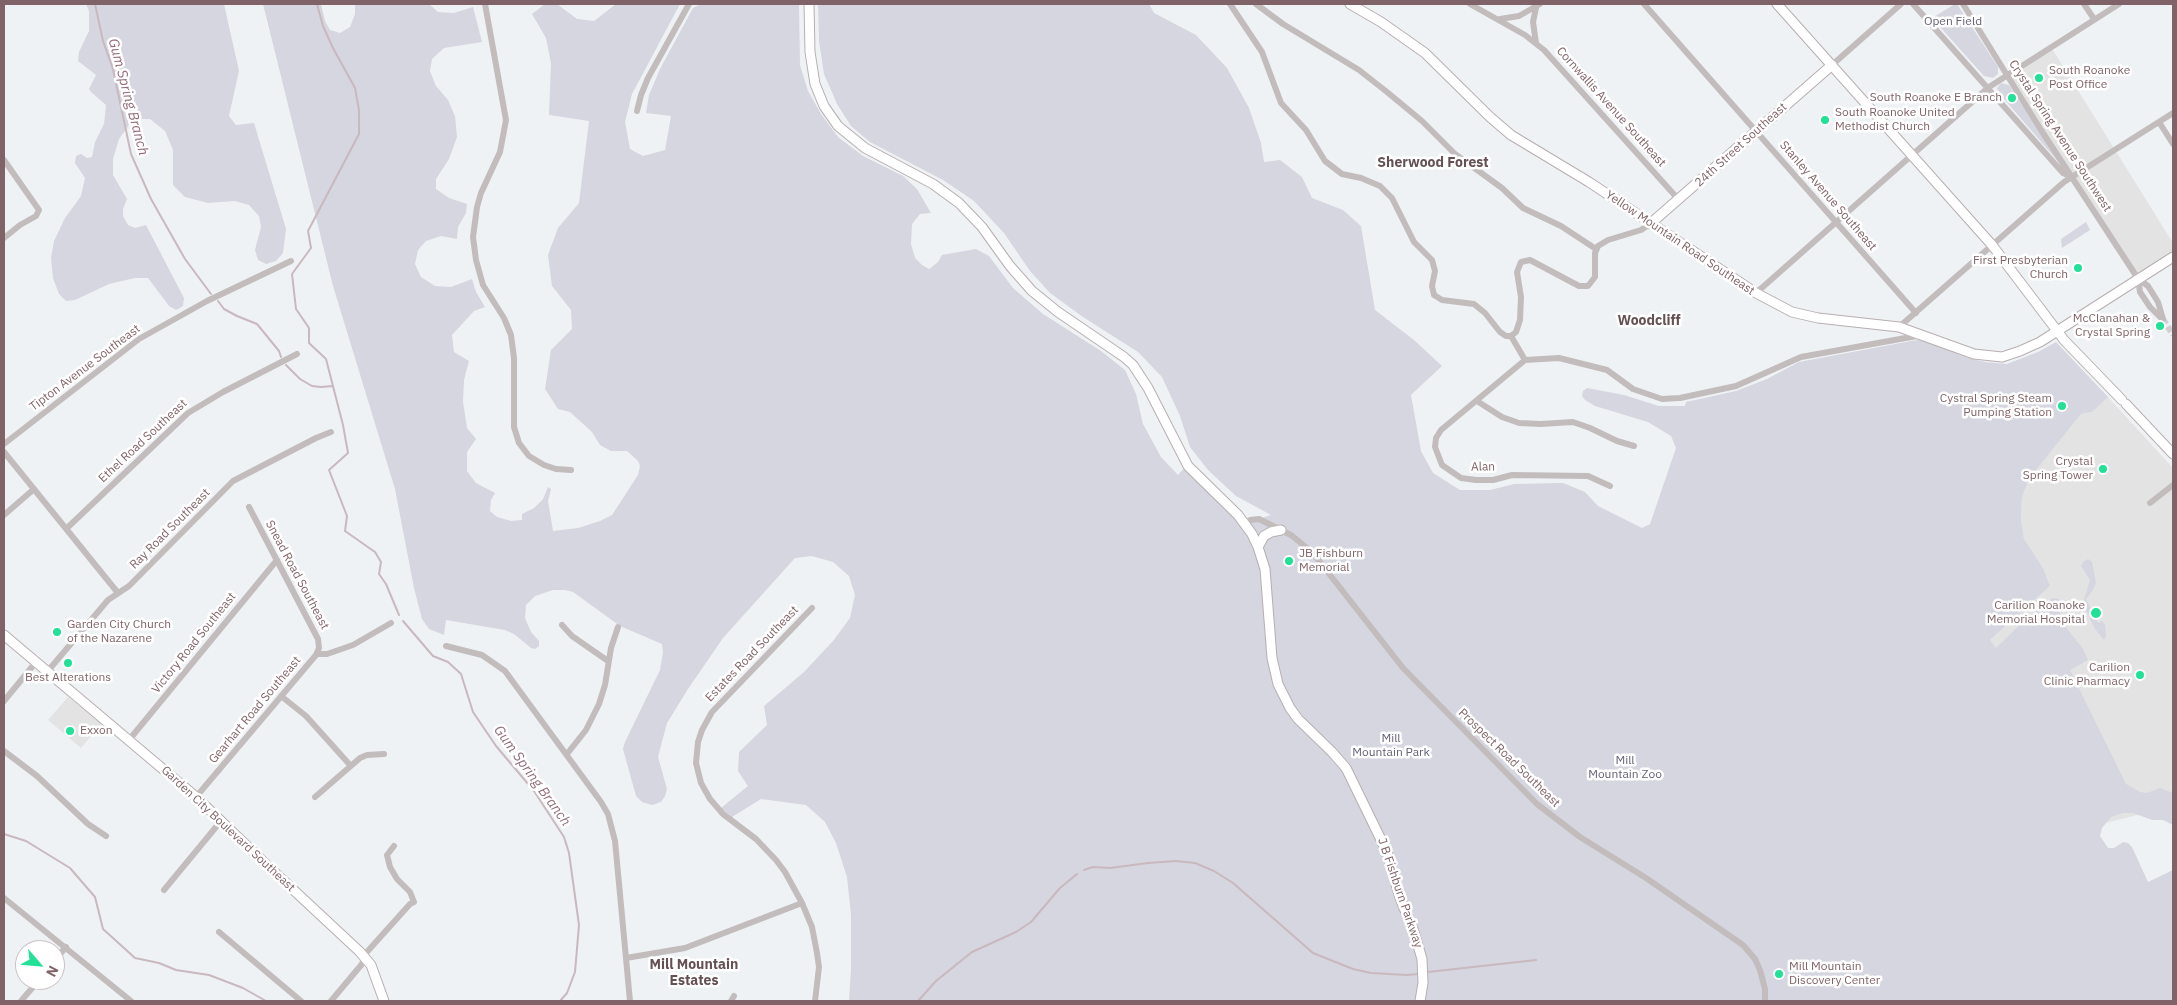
<!DOCTYPE html>
<style>
body{margin:0}
#map{position:relative;width:2177px;height:1005px;overflow:hidden;background:#eff2f4;font-family:"IBM Plex Sans",sans-serif}
canvas{display:block}
.frame{position:absolute;inset:0;border:5px solid #806368;pointer-events:none}
.north{position:absolute;left:15px;top:940px;width:50px;height:50px;box-sizing:border-box;background:#fff;border:1px solid #ccc1c3;border-radius:50%;rotate:117deg;font-size:14px;font-weight:700;line-height:20px;text-align:center;color:#806368}
.north::after{content:'';display:block;margin:auto;width:18px;height:22px;background:#22e197;clip-path:polygon(50% 0,100% 100%,50% 72%,0 100%)}
</style>
<div id="map">
<canvas width="2177" height="1005"></canvas>
<div class="frame"></div>
<div class="north">N</div>
</div>
<script>
const g = document.querySelector('canvas').getContext('2d');
g.lineJoin = 'round';
function paint(path, color) {
  g.fillStyle = color;
  g.fill(path, 'evenodd');
}
function toPath(rows) {
  const path = new Path2D();
  for (const r of rows) {
    path.moveTo(r[0], r[1]);
    for (let i = 2; i < r.length; i += 2) path.lineTo(r[i], r[i + 1]);
  }
  return path;
}
function strokePath(path, color, width, dash) {
  g.strokeStyle = color;
  g.lineWidth = width;
  g.lineCap = dash ? 'butt' : 'round';
  g.setLineDash(dash || []);
  g.stroke(path);
}
function label(font, color, halo, rows, align = 'center') {
  g.font = font + ' "IBM Plex Sans",sans-serif';
  g.lineWidth = 5;
  g.setLineDash([]);
  g.textBaseline = 'middle';
  g.strokeStyle = halo;
  g.fillStyle = color;
  for (const [text, x, y, turn = 0] of rows) {
    g.save();
    g.translate(x, y);
    g.rotate((+turn || 0) * Math.PI / 180);
    g.textAlign = isNaN(turn) ? turn : align;
    if (halo) g.strokeText(text, 0, 0);
    g.fillText(text, 0, 0);
    g.restore();
  }
}
const built = toPath([
 [2051,47,2173,243,2173,257,2138,279,2006,74],
 [2108,397,2173,468,2173,806,2078,830,1990,640,2050,586,2043,568,2024,540,2021,519,2022,497,2029,479,2081,414,2092,412],
 [68,697,101,724,81,748,48,720]
]);
const green = toPath([
 [86,4,224,4,239,71,229,116,236,125,254,123,286,229,283,253,276,261,266,264,258,260,255,250,261,227,259,216,249,205,235,201,208,203,185,197,173,185,173,150,165,131,150,119,137,119,129,125,119,139,113,159,113,175,127,199,123,209,123,216,128,225,135,228,146,225,184,298,183,306,176,310,169,306,148,278,135,278,109,284,75,300,66,301,59,294,53,278,51,258,54,241,65,218,81,196,85,178,75,163,76,156,81,154,87,158,92,157,95,142,104,124,106,105,91,92,89,89,96,75,78,61,79,52,89,31,89,11],
 [263,4,321,4,325,21,330,30,340,33,350,27,355,14,355,4,429,4,438,12,454,13,473,7,482,42,444,48,432,59,430,71,436,86,448,100,455,116,457,137,449,159,436,179,436,189,449,198,467,204,466,213,458,227,457,239,441,236,426,241,418,250,415,264,421,277,435,286,451,287,472,279,476,292,485,307,474,311,452,335,454,352,469,361,464,380,463,402,467,428,476,439,467,452,467,471,476,483,495,493,491,500,490,511,497,517,511,521,522,520,522,514,534,508,543,499,548,487,551,489,548,501,553,531,578,528,600,521,612,515,638,475,640,466,638,461,627,451,611,451,600,445,592,432,570,412,558,409,545,389,551,350,572,329,571,310,552,286,548,255,558,228,579,203,589,121,549,115,551,63,546,38,532,14,545,4,557,4,577,19,594,21,616,4,680,4,632,94,625,122,630,149,643,156,665,150,671,116,646,113,649,95,660,69,693,8,701,4,799,4,800,65,808,91,821,114,838,137,863,156,903,176,917,189,931,213,920,214,912,224,911,244,915,258,922,265,929,269,938,262,942,255,976,249,989,256,1013,288,1043,314,1101,351,1125,370,1136,394,1143,424,1161,457,1178,475,1186,466,1244,524,1271,515,1236,496,1208,470,1190,447,1180,416,1162,377,1138,352,1083,317,1050,293,1030,271,1004,233,974,201,943,180,870,142,851,126,837,104,824,74,819,41,818,4,1149,4,1154,13,1196,35,1227,68,1249,108,1261,143,1264,162,1280,160,1302,177,1312,198,1343,210,1361,226,1375,310,1414,340,1442,366,1411,395,1421,451,1433,473,1460,490,1490,490,1514,484,1563,483,1585,492,1598,506,1642,528,1650,524,1676,448,1671,436,1648,422,1595,406,1585,400,1582,396,1583,391,1587,388,1624,395,1659,406,1685,406,1686,402,1736,391,1767,379,1799,362,1922,339,1965,357,1985,362,2007,364,2038,352,2056,342,2108,397,2092,412,2081,414,2029,479,2022,497,2021,519,2024,539,2043,568,2050,586,1990,640,1996,648,2029,616,2053,598,2059,599,2060,614,2065,626,2083,649,2088,660,2070,670,2126,784,2140,792,2147,793,2160,788,2173,793,2173,825,2163,820,2152,820,2133,813,2123,813,2111,817,2102,828,2100,836,2108,848,2114,848,2123,842,2128,843,2132,847,2148,882,2173,870,2173,1001,849,1001,851,969,851,915,847,877,836,843,825,822,806,805,761,799,732,817,721,808,748,786,738,771,739,752,767,725,764,706,804,672,833,641,850,618,855,595,849,576,833,562,812,556,795,558,723,638,688,689,667,723,658,757,667,789,665,796,661,802,652,805,642,802,636,796,623,749,625,742,660,670,663,652,662,644,620,626,573,592,565,590,553,590,535,596,526,605,525,618,531,632,539,641,539,646,535,649,531,648,514,634,505,630,446,620,444,635,429,629,422,619,414,588,395,489,333,286],
 [1955,4,1957,4,1998,67,1998,74,1993,78,1984,76,1932,18],
 [2001,83,2009,85,2061,165,1998,92,1997,88],
 [2086,222,2090,230,2062,248,2061,239],
 [2088,559,2092,562,2096,583,2093,590,2086,599,2098,623,2102,621,2105,624,2106,636,2104,640,2095,629,2083,603,2090,580,2081,566,2083,562]
]);
const stream = toPath([
 [95,4,103,41,113,69,131,154,151,199,185,259,211,294],
 [317,4,323,26,333,48,355,88,359,110,359,134,308,231,311,248,292,274,296,309,309,328,309,343,326,359,343,425,348,453,329,470,347,516,345,531,375,552,381,562,379,574,386,584,399,615],
 [218,301,224,309,237,316,257,324,279,351,281,357],
 [286,365,300,379,312,386,321,387,333,386],
 [403,621,433,656,448,662,461,674,473,712,496,746,534,791,564,837,569,853,579,925,575,972,567,993,560,1001],
 [4,834,26,841,70,868,95,897,103,929,135,958,159,963,176,970,209,975,243,988,266,1001],
 [1084,870,1093,867,1110,868,1148,863,1176,861,1195,863,1214,871,1233,883,1313,953,1353,969,1371,973,1407,975,1419,974],
 [1428,972,1536,960],
 [918,1001,936,981,972,952,1016,932,1031,922,1060,888,1077,874]
]);
const streetTunnel = toPath([
 [2163,319,2173,335]
]);
const street = toPath([
 [485,4,506,120,500,152,481,193,477,207,473,237,476,260,483,285,504,318,511,335,514,358,514,427,519,443,529,456,544,465,556,469,571,470],
 [1230,4,1262,52,1281,103,1306,130,1325,161,1342,174,1361,178,1380,186,1392,198,1414,242,1432,260,1435,271,1432,286,1434,295,1442,300,1474,304,1485,313,1500,332,1506,336,1511,336],
 [1256,4,1283,24,1359,70,1387,92,1422,121,1455,154,1502,188,1523,208,1561,226,1596,249],
 [1470,4,1525,35,1544,50,1679,200],
 [1644,4,1916,313],
 [1913,4,2063,173,2072,177],
 [1963,4,2041,130,2133,271,2138,279,2148,286,2158,302,2163,319],
 [2084,4,2094,19],
 [1500,19,1519,16,1540,4],
 [1536,43,1533,22,1536,8],
 [1832,65,1901,4],
 [637,111,641,95,648,78,689,4],
 [2159,122,2173,144],
 [4,160,39,210,36,216,20,225,4,238],
 [2138,279,2140,292,2150,307,2161,318],
 [1756,293,1989,87,2119,4],
 [1899,327,2064,182,2173,113],
 [1511,336,1516,332,1520,320,1521,297,1517,272,1521,262,1530,260,1579,286,1588,286,1595,277,1595,253,1598,246,1608,240,1641,230,1650,224],
 [1511,336,1525,360],
 [1525,360,1559,358,1607,370,1633,389,1662,399,1680,398,1736,386,1801,357,1922,335],
 [1525,360,1441,430,1436,438,1435,447,1442,465,1461,478,1476,480,1493,480,1512,475,1588,476,1610,486],
 [1477,401,1502,417,1519,423,1541,424,1573,422,1590,428,1617,441,1634,446],
 [4,444,139,339,207,301,291,261],
 [4,452,118,593],
 [2150,503,2173,485],
 [4,515,34,489],
 [1245,523,1250,520,1259,519,1291,535,1312,552,1403,668,1537,804,1580,837,1646,878,1743,945,1755,959,1760,970,1765,989,1765,1001],
 [66,529,188,413,223,392,297,354],
 [812,608,712,712,702,730,698,742,696,763,701,783,710,799,723,814,756,839,776,860,785,872,802,903,812,927,817,953,819,967,815,1001],
 [562,625,572,636,608,661],
 [446,646,482,655,505,671,601,802,608,814,615,841,630,1001],
 [317,654,327,654,353,645,391,623],
 [47,672,108,600,129,586,233,481,316,438,331,432],
 [281,696,306,716,350,765],
 [4,701,36,662],
 [129,740,277,560],
 [4,751,37,776,88,824,106,836],
 [567,754,586,730,599,704,605,685,611,648,618,627],
 [196,797,316,655,319,648,318,639,249,507],
 [315,797,360,758,367,755,384,754],
 [164,890,221,821],
 [4,898,131,1001],
 [219,932,301,1001],
 [626,958,685,948,802,903],
 [55,960,66,947],
 [21,1001,39,980],
 [331,1001,362,964,366,953,410,904,414,902,410,892,397,879,390,867,387,855,394,846],
 [731,1001,734,996]
]);
const secondary = toPath([
 [809,4,810,52,815,84,824,106,838,126,865,148,933,184,959,203,982,227,1010,266,1032,291,1058,312,1124,357,1133,365,1148,388,1188,466,1238,515,1252,534,1258,547,1265,569,1272,658,1278,684,1290,708,1298,719,1332,752,1346,768,1387,852,1400,898,1414,932,1422,959,1423,983,1420,1001],
 [1350,4,1381,22,1425,53,1490,117,1511,135,1589,182,1756,293,1792,312,1818,318,1899,327,1974,354,2002,357,2020,351,2040,342,2173,257],
 [1777,4,1992,245,2064,340,2122,400],
 [1650,224,1832,65],
 [2126,404,2173,454],
 [1258,547,1264,536,1271,532,1281,530],
 [4,635,196,797,271,869,359,951,371,965,384,1001]
]);
const markers = [
 [2039,78,5,"#22e197"],
 [2012,98,5,"#22e197"],
 [1825,120,5,"#22e197"],
 [2078,268,5,"#22e197"],
 [2160,326,5,"#22e197"],
 [2062,406,5,"#22e197"],
 [2103,469,5,"#22e197"],
 [1289,561,5,"#22e197"],
 [2096,613,6,"#22e197"],
 [57,632,5,"#22e197"],
 [68,663,5,"#22e197"],
 [2140,675,5,"#22e197"],
 [70,731,5,"#22e197"],
 [1779,974,5,"#22e197"]
];
const parkNames = [
 ["Open Field",1953,22],
 ["Mill",1391,739],
 ["Mountain Park",1391,753],
 ["Mill",1625,761],
 ["Mountain Zoo",1625,775]
];
const poiNames = [
 ["South Roanoke",2049,71,"left"],
 ["Post Office",2049,85,"left"],
 ["South Roanoke E Branch",2002,98],
 ["South Roanoke United",1835,113,"left"],
 ["Methodist Church",1835,127,"left"],
 ["First Presbyterian",2068,261],
 ["Church",2068,275],
 ["McClanahan &",2150,319],
 ["Crystal Spring",2150,333],
 ["Cystral Spring Steam",2052,399],
 ["Pumping Station",2052,413],
 ["Crystal",2093,462],
 ["Spring Tower",2093,476],
 ["JB Fishburn",1299,554,"left"],
 ["Memorial",1299,568,"left"],
 ["Carilion Roanoke",2085,606],
 ["Memorial Hospital",2085,620],
 ["Garden City Church",67,625,"left"],
 ["of the Nazarene",67,639,"left"],
 ["Carilion",2130,668],
 ["Clinic Pharmacy",2130,682],
 ["Best Alterations",68,678,"center"],
 ["Exxon",80,731,"left"],
 ["Mill Mountain",1789,967,"left"],
 ["Discovery Center",1789,981,"left"]
];
const streetNames = [
 ["Cornwallis Avenue Southeast",1611,107,48],
 ["Crystal Spring Avenue Southwest",2060,136,57],
 ["24th Street Southeast",1741,145,-42],
 ["Stanley Avenue Southeast",1828,196,49],
 ["Yellow Mountain Road Southeast",1680,243,34],
 ["Tipton Avenue Southeast",85,368,-37],
 ["Ethel Road Southeast",143,441,-43],
 ["Alan",1483,467,-1],
 ["Ray Road Southeast",170,529,-45],
 ["Snead Road Southeast",297,575,62],
 ["Victory Road Southeast",194,643,-51],
 ["Estates Road Southeast",752,654,-46],
 ["Gearhart Road Southeast",255,710,-50],
 ["Prospect Road Southeast",1509,758,44],
 ["Garden City Boulevard Southeast",228,829,43],
 ["J B Fishburn Parkway",1400,893,71]
];
const waterNames = [
 ["Gum Spring Branch",128,97,75],
 ["Gum Spring Branch",532,776,54]
];
const neighbourhoodNames = [
 ["Sherwood Forest",1433,163],
 ["Woodcliff",1649,321],
 ["Mill Mountain",694,965],
 ["Estates",694,981]
];
paint(built, '#e3e3e4');
paint(green, '#d5d6df');
strokePath(stream, '#c9b8be', 2);
strokePath(streetTunnel, '#d3ced1', 6, [6, 3]);
strokePath(secondary, '#b8aeb0', 11);
strokePath(street, '#c3bcbd', 6);
strokePath(secondary, '#fff', 9);
for (const [x, y, r, color] of markers) {
  const dot = new Path2D();
  dot.arc(x, y, r, 0, 2 * Math.PI);
  g.fillStyle = color;
  g.fill(dot);
  strokePath(dot, '#fff', 2);
}
label('12px', '#656177', '#fff', parkNames);
label('12px', '#806368', '#fff', poiNames, 'right');
label('12px', '#806368', '#fff', streetNames);
label('italic 14px', '#926c7a', '#fff', waterNames);
label('bold 14px', '#655054', '#fff', neighbourhoodNames);
</script>
